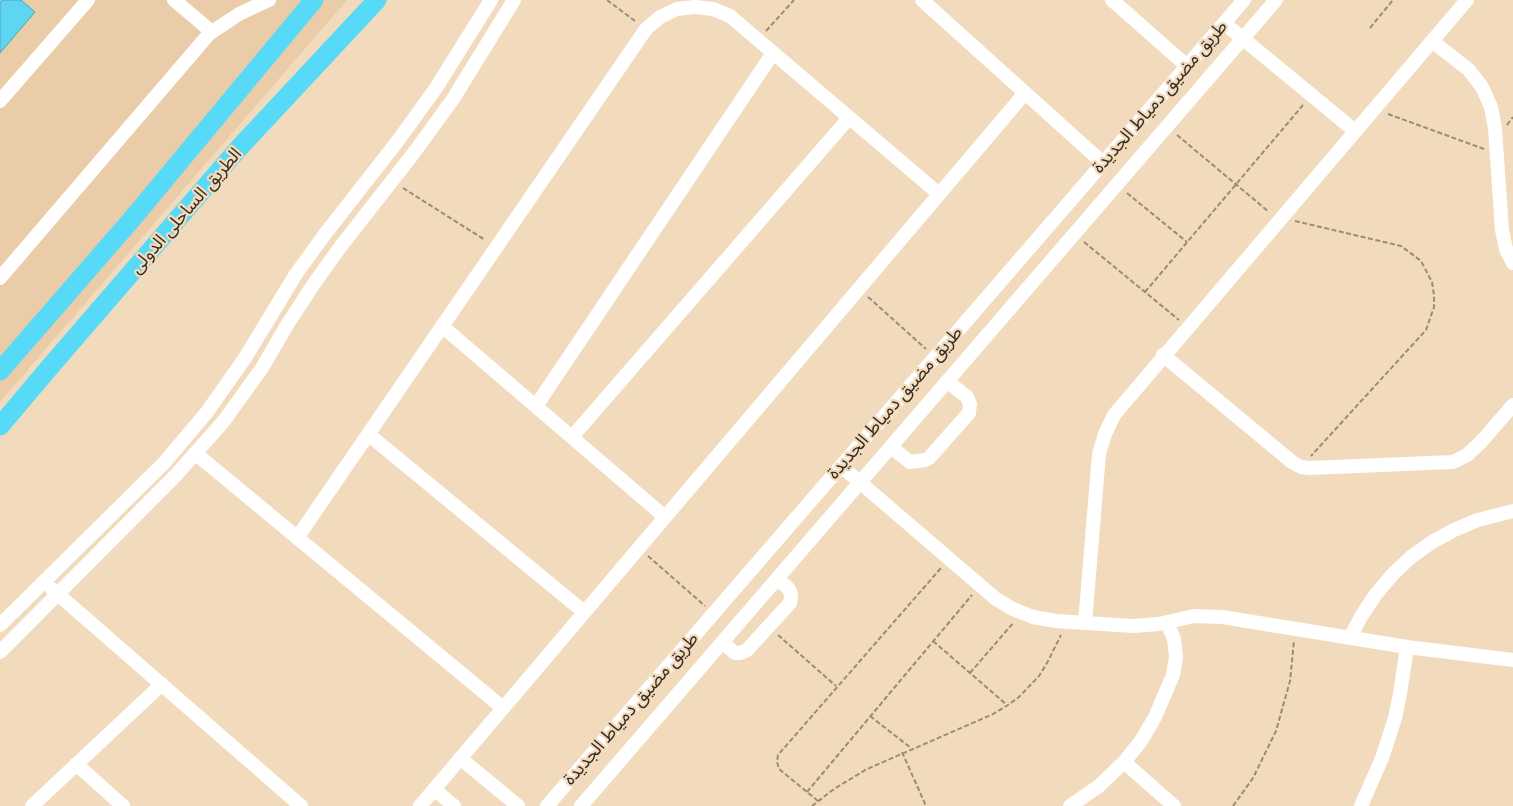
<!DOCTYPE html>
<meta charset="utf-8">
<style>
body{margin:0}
canvas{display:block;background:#f2dabc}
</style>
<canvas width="1513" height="806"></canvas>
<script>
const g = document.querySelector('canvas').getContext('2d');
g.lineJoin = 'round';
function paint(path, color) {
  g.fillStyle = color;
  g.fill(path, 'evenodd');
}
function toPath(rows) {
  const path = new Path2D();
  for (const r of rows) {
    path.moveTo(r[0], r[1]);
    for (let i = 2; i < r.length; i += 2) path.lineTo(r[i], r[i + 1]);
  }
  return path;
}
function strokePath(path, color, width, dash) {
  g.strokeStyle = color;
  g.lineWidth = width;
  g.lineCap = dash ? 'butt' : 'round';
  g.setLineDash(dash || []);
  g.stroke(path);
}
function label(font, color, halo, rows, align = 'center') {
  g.font = font + ' Cabin,"Noto Sans Arabic",sans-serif';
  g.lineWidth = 4.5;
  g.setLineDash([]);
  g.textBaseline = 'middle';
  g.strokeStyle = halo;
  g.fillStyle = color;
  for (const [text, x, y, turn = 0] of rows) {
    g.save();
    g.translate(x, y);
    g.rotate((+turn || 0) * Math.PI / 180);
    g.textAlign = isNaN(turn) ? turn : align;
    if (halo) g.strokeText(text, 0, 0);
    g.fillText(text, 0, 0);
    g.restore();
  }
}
const built = toPath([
 [0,0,347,0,0,402]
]);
const water = toPath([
 [2,0,21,0,35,12,0,53,0,2,2,0]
]);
const path = toPath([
 [607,0,635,21],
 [1370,28,1393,0],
 [766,31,794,0],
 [1388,114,1484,149],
 [1507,125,1513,117],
 [1177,135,1269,212],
 [403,188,485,240],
 [1127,193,1187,242],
 [1295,221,1401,246,1421,261,1432,282,1434,295,1434,307,1426,330,1311,456],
 [1084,242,1179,320],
 [1145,292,1303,105],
 [868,297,926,349],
 [648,556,705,606],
 [778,635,836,686],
 [933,641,1007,705],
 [970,673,1014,622],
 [870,716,911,748],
 [902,752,926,806],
 [807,792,972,595],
 [818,801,779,769,777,762,778,755,941,568],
 [812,806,834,789,867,769,993,714,1008,705,1019,697,1039,676,1047,663,1061,635],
 [1233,806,1253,778,1276,731,1290,681,1294,641]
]);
const minor = toPath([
 [174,0,212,32],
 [922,0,1103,163],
 [1112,0,1187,66],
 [1224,23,1355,131],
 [1432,41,1469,70,1482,87,1491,107,1495,128,1502,230,1506,249,1513,263],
 [0,101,88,0],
 [0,278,209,34,239,14,269,0],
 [442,326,665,517],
 [1163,355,1292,462,1301,467,1310,468,1453,462,1467,455,1481,442,1513,405],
 [536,406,773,53],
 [368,434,584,612],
 [572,437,849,118],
 [891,447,910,462,925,460,929,458,969,413,970,404,967,397,947,381],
 [195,453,503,708],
 [841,466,996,599,1013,609,1033,617,1056,621,1133,626,1159,624,1194,616,1222,617,1407,647,1513,660],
 [297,538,646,29,660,17,677,9,695,7,713,9,730,16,939,194],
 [52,589,301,806],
 [1085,623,1099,454,1105,434,1114,415,1467,0],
 [0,625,164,463,207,412,245,358,296,274,325,234,397,142,436,88,491,0],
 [1350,637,1362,615,1376,594,1393,574,1411,557,1432,542,1454,530,1478,520,1513,511],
 [722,642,735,653,740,653,747,650,790,603,791,596,790,591,787,587,777,579],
 [0,652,176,475,223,422,262,368,287,325,313,285,341,246,413,154,453,99,514,0],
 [460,758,518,806],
 [1124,762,1174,806],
 [76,764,123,806],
 [434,789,454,806],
 [32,806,162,684],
 [420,806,1025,93],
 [547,806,1244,0],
 [581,806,1276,0],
 [1070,806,1099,786,1124,762,1141,741,1155,717,1173,675,1176,657,1174,639,1167,622],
 [1361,806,1382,758,1395,718,1400,694,1407,647]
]);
const highway = toPath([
 [0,371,132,219,314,0],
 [0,426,49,368,239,148,377,0]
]);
const streetNames = [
 ["طريق مضيق دمياط الجديدة",1160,97,-49],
 ["الطريق الساحلى الدولى",186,211,-49],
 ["طريق مضيق دمياط الجديدة",895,403,-49],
 ["طريق مضيق دمياط الجديدة",631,709,-49]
];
paint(built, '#eacca8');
paint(water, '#5ed6f2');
strokePath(water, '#52a3b3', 1);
strokePath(path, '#9c8b75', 2, [5, 2.5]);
strokePath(minor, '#fff', 14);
strokePath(highway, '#56daf7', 19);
label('18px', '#352b20', '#f2dabc', streetNames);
</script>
